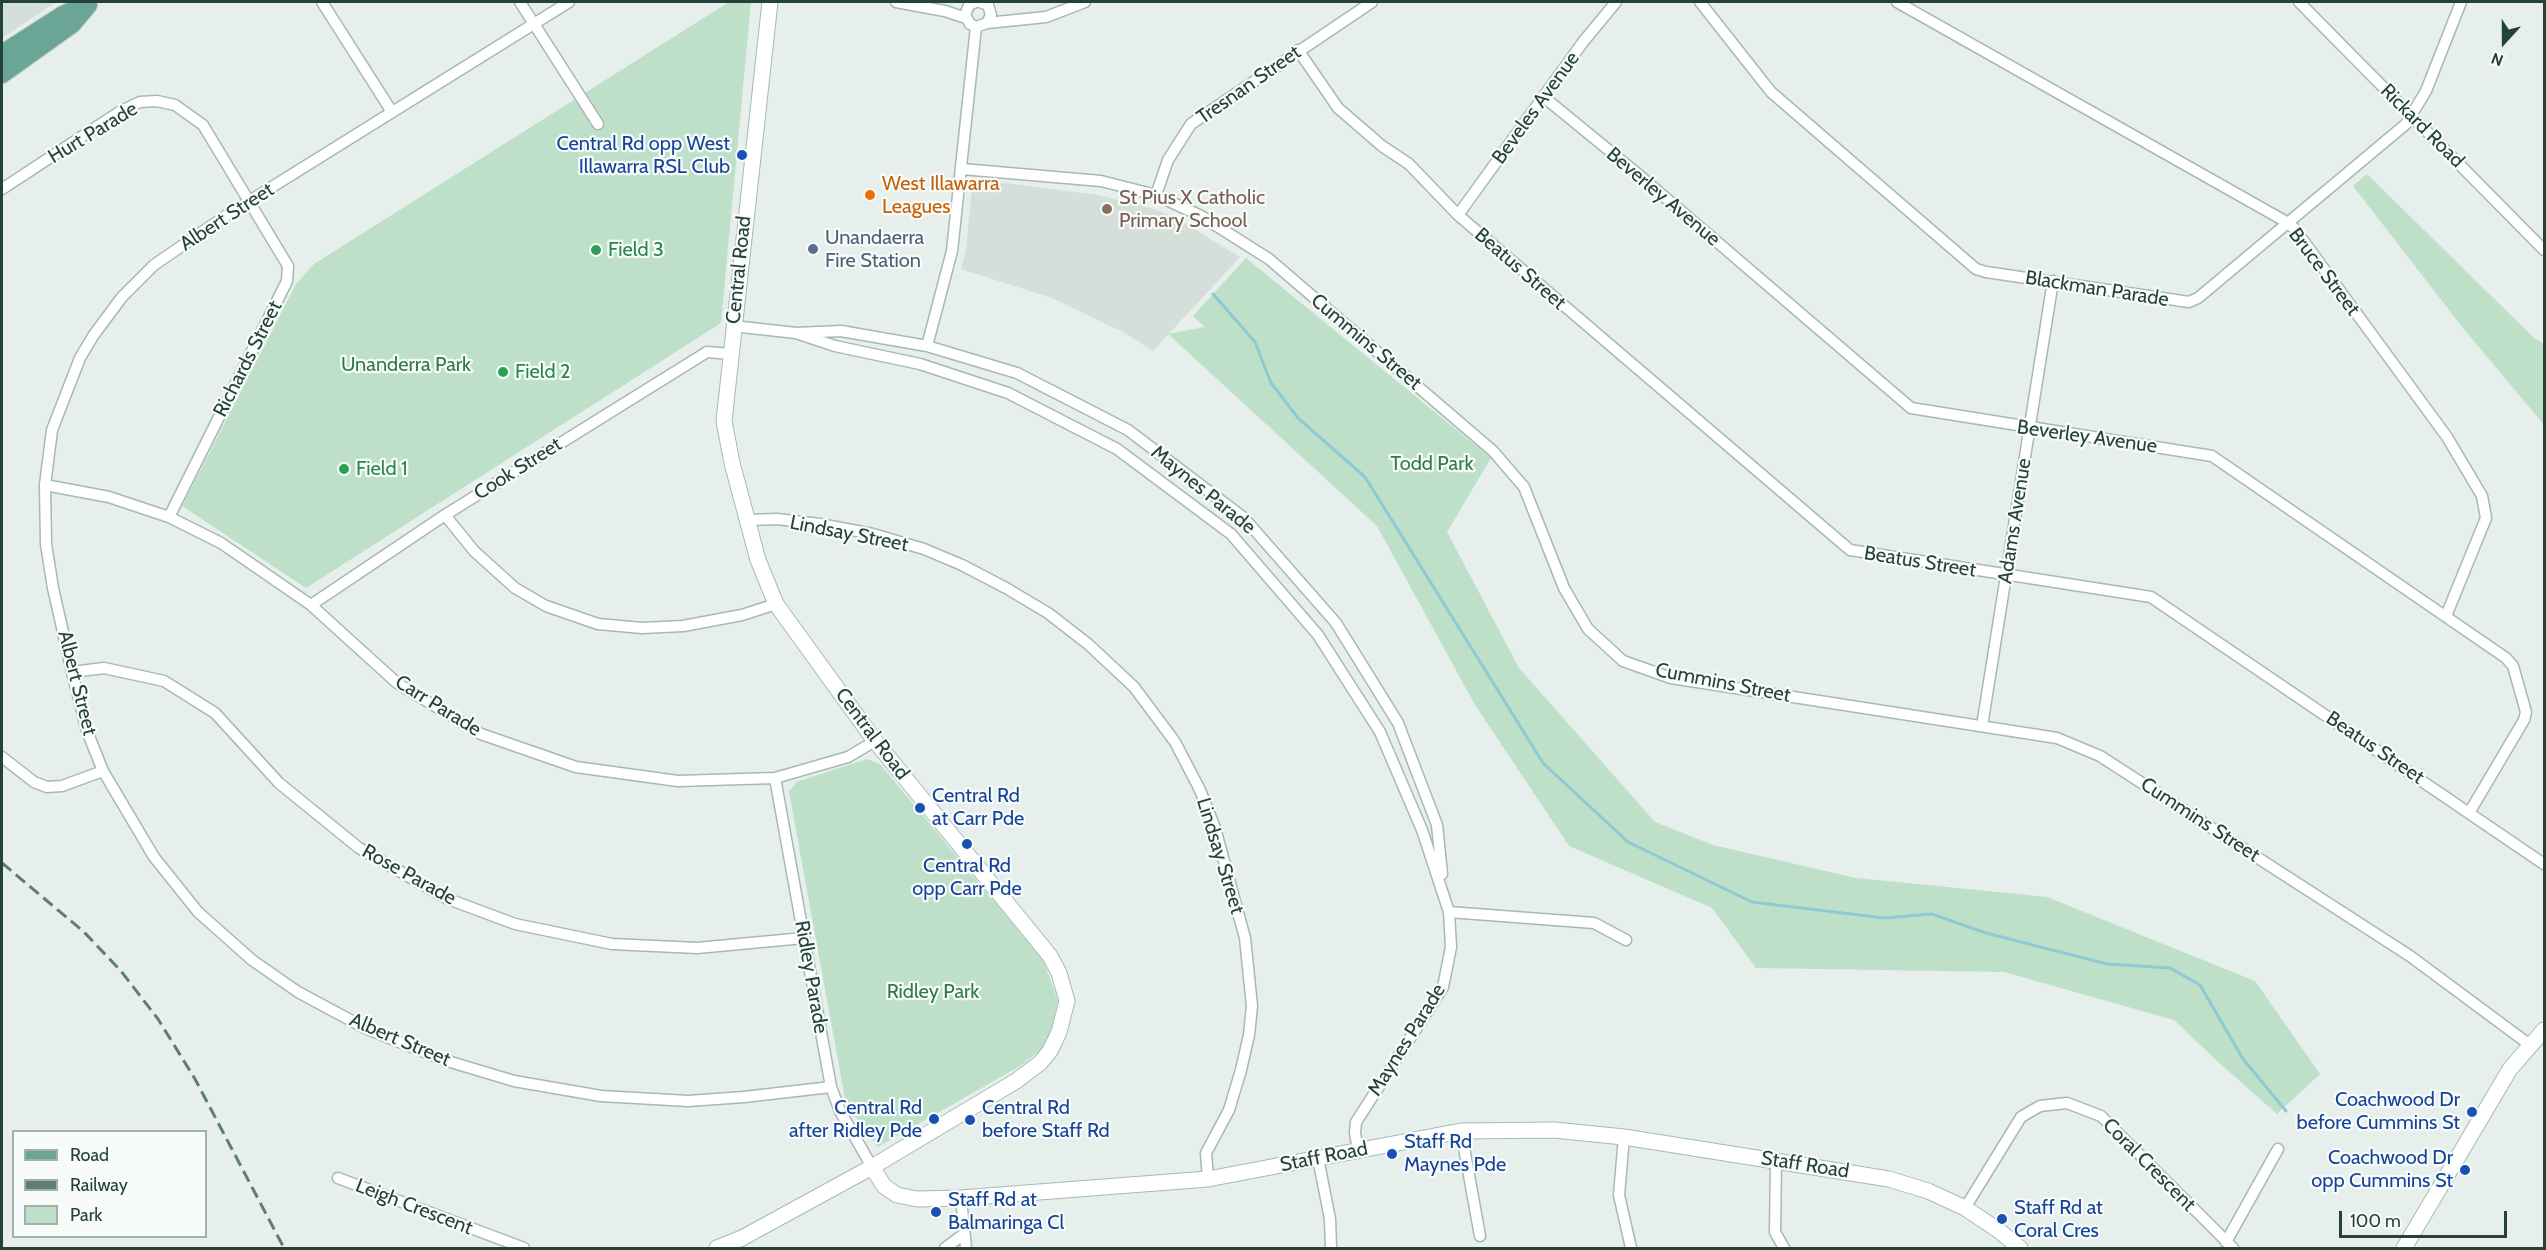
<!DOCTYPE html>
<style>
body{margin:0}
#map{position:relative;width:2546px;height:1250px;overflow:hidden;background:#e6efeb;font-family:Cabin,sans-serif}
canvas{display:block}
.frame{position:absolute;inset:0;border:3px solid #24423a;pointer-events:none}
.legend{position:absolute;left:12px;top:1130px;width:195px;height:108px;box-sizing:border-box;background:#f7fbf9;border:2px solid #a3b1ad;margin:0;padding:8px 10px;list-style:none;font-size:18px;color:#24423a}
.legend li{display:flex;align-items:center;gap:12px;height:30px}
.legend b{width:30px;border:2px solid #a3b1ad}
.north{position:absolute;left:2474px;top:12px;width:60px;height:60px;-webkit-text-stroke:4px #f7fbf9;paint-order:stroke;rotate:201deg;font-size:16px;font-weight:700;line-height:24px;text-align:center;color:#24423a}
.north::after{content:'';display:block;margin:auto;width:21px;height:27px;background:#24423a;clip-path:polygon(50% 0,100% 100%,50% 72%,0 100%)}
.scale{position:absolute;left:2339px;top:1211px;width:168px;height:27px;box-sizing:border-box;border:3px solid #24423a;border-top:0;padding-left:8px;font-size:18px;line-height:21px;white-space:nowrap;color:#24423a;-webkit-text-stroke:4px #f7fbf9;paint-order:stroke}
</style>
<div id="map">
<canvas width="2546" height="1250"></canvas>
<div class="frame"></div>
<ul class="legend">
<li><b style="height:8px;background:#6aa596"></b>Road</li>
<li><b style="height:8px;background:#5f7d75"></b>Railway</li>
<li><b style="height:16px;background:#bfe0c8"></b>Park</li>
</ul>
<div class="north">N</div>
<div class="scale">100 m</div>
</div>
<script>
const g = document.querySelector('canvas').getContext('2d');
g.lineJoin = 'round';
function paint(path, color) {
  g.fillStyle = color;
  g.fill(path, 'evenodd');
}
function toPath(rows) {
  const path = new Path2D();
  for (const r of rows) {
    path.moveTo(r[0], r[1]);
    for (let i = 2; i < r.length; i += 2) path.lineTo(r[i], r[i + 1]);
  }
  return path;
}
function strokePath(path, color, width, dash) {
  g.strokeStyle = color;
  g.lineWidth = width;
  g.lineCap = dash ? 'butt' : 'round';
  g.setLineDash(dash || []);
  g.stroke(path);
}
function label(font, color, halo, rows, align = 'center') {
  g.font = font + ' Cabin,sans-serif';
  g.lineWidth = 4.5;
  g.setLineDash([]);
  g.textBaseline = 'middle';
  g.strokeStyle = halo;
  g.fillStyle = color;
  for (const [text, x, y, turn = 0] of rows) {
    g.save();
    g.translate(x, y);
    g.rotate((+turn || 0) * Math.PI / 180);
    g.textAlign = isNaN(turn) ? turn : align;
    if (halo) g.strokeText(text, 0, 0);
    g.fillText(text, 0, 0);
    g.restore();
  }
}
const built = toPath([
 [2,2,56,2,2,38],
 [982,180,1098,195,1147,207,1173,216,1240,257,1153,351,1125,333,1052,298,961,269,966,250,972,186,976,181]
]);
const green = toPath([
 [729,2,751,2,721,323,306,588,182,506,296,284,314,264],
 [2367,174,2533,337,2544,344,2544,425,2463,328,2353,186],
 [1246,258,1491,458,1447,532,1519,668,1655,822,1713,845,1856,878,2047,897,2255,981,2320,1074,2277,1114,2216,1060,2174,1020,2004,972,1756,968,1712,908,1569,846,1475,705,1377,526,1168,334,1205,327,1193,316],
 [867,759,880,764,1043,960,1058,1001,1047,1045,1020,1066,878,1147,846,1104,789,792,796,782]
]);
const stream = toPath([
 [1213,294,1255,342,1271,383,1298,418,1365,477,1543,763,1628,842,1752,902,1884,918,1932,914,1986,933,2107,964,2170,968,2200,985,2243,1059,2286,1111]
]);
const street = toPath([
 [322,2,392,112],
 [520,2,598,124],
 [569,2,227,215,154,265,122,297,93,336,80,358,52,430,45,485,46,544,53,588,72,672,87,731,103,771,154,857,198,912,252,960,298,992,365,1028,444,1060,514,1081,601,1096,688,1101,744,1097,831,1087],
 [896,2,945,11,966,18],
 [976,2,969,5,965,15,970,24,976,27,987,23,991,15,988,5,980,2],
 [1700,2,1771,92,1976,269,1986,272,2189,302,2198,298,2406,124,2426,91,2461,2],
 [1897,2,2283,220,2294,228,2447,437,2482,496,2486,518,2446,616],
 [2299,2,2544,250],
 [987,23,1046,17,1085,2],
 [1298,50,1338,108,1382,146,1409,164,1458,215,1850,550,2151,597,2544,864],
 [1545,98,1639,175,1911,408,2212,456,2506,658,2513,666,2526,712,2524,720,2469,813],
 [962,169,1101,181,1156,195,1201,216,1269,259,1493,451,1524,487,1564,588,1588,629,1623,661,1671,678,2057,738,2100,756,2410,956,2530,1045],
 [2,189,121,111,140,102,157,101,175,105,203,125,288,266,287,281,169,517],
 [1156,195,1168,160,1191,124,1372,2],
 [1458,215,1583,42,1616,2],
 [733,326,796,333,841,331,927,346,1017,373,1128,430,1244,518,1336,623,1398,723,1437,825,1442,874],
 [796,333,835,346,920,364,1008,393,1117,449,1231,534,1318,635,1380,732,1422,830,1449,912,1451,947,1443,987,1356,1122,1355,1133,1358,1150],
 [927,346,952,251,976,27],
 [45,485,109,497,169,517,221,543,311,605,397,683,481,734,576,767,678,781,775,778,848,757,875,741],
 [445,515,474,551,515,588,546,606,598,624,642,628,683,626,742,615,776,604],
 [749,520,777,519,820,524,873,534,924,549,962,565,1006,588,1048,613,1088,644,1134,687,1175,742,1200,790,1215,828,1245,938,1252,1006,1249,1035,1241,1070,1229,1110,1206,1153,1208,1179],
 [311,605,445,515,707,352,731,354],
 [72,672,104,668,164,681,215,713,279,783,359,848,448,899,515,924,612,944,697,948,804,938],
 [1982,726,2053,281],
 [2,757,34,782,47,787,62,786,103,771],
 [775,778,831,1087,840,1111,872,1167],
 [1449,912,1594,923,1626,940],
 [1461,1131,1480,1236],
 [1624,1137,1619,1195,1631,1248],
 [1318,1158,1330,1219,1331,1248],
 [1776,1160,1775,1232,1784,1248],
 [338,1178,524,1248],
 [961,1198,966,1248],
 [1965,1208,2021,1117,2040,1106,2067,1103,2101,1116,2233,1248],
 [2226,1242,2278,1149],
 [945,1248,964,1234]
]);
const secondary = toPath([
 [872,1167,884,1186,897,1195,917,1199,961,1198,1208,1179,1461,1131,1554,1130,1624,1137,1889,1179,1928,1191,1965,1208,1998,1230,2020,1248],
 [717,1248,742,1238,872,1167,1016,1081,1040,1063,1050,1051,1059,1032,1067,1001,1059,973,1050,956,875,741,776,604,758,560,732,463,724,421,770,2],
 [2404,1248,2510,1069,2544,1030]
]);
const primary = toPath([
 [2,54,63,15,86,5],
 [2,74,72,24,88,5]
]);
const rail = toPath([
 [2,863,84,932,121,971,158,1019,195,1079,284,1248]
]);
const markers = [
 [742,155,6,"#1a4fb4"],
 [870,195,6,"#e8710a"],
 [1107,209,6,"#8d6e63"],
 [813,249,6,"#5c6f8a"],
 [596,250,6,"#2e9e5b"],
 [503,372,6,"#2e9e5b"],
 [344,469,6,"#2e9e5b"],
 [920,808,6,"#1a4fb4"],
 [967,844,6,"#1a4fb4"],
 [2472,1112,6,"#1a4fb4"],
 [934,1119,6,"#1a4fb4"],
 [970,1120,6,"#1a4fb4"],
 [1392,1154,6,"#1a4fb4"],
 [2465,1170,6,"#1a4fb4"],
 [936,1212,6,"#1a4fb4"],
 [2002,1219,6,"#1a4fb4"]
];
const streetNames = [
 ["Tresnan Street",1249,85,-35],
 ["Beveles Avenue",1536,108,-54],
 ["Rickard Road",2422,126,45],
 ["Hurt Parade",93,133,-31],
 ["Beverley Avenue",1663,197,40],
 ["Albert Street",227,217,-33],
 ["Beatus Street",1520,269,41],
 ["Central Road",739,270,-84],
 ["Bruce Street",2324,272,53],
 ["Blackman Parade",2097,289,9],
 ["Cummins Street",1366,342,40],
 ["Richards Street",248,359,-63],
 ["Beverley Avenue",2087,437,8],
 ["Cook Street",518,469,-32],
 ["Maynes Parade",1203,490,39],
 ["Adams Avenue",2015,521,-81],
 ["Lindsay Street",849,534,11],
 ["Beatus Street",1920,562,9],
 ["Albert Street",77,683,76],
 ["Cummins Street",1723,683,11],
 ["Carr Parade",438,706,32],
 ["Central Road",872,734,53],
 ["Beatus Street",2375,748,34],
 ["Cummins Street",2200,820,33],
 ["Lindsay Street",1220,856,73],
 ["Rose Parade",409,875,29],
 ["Ridley Parade",811,977,80],
 ["Albert Street",400,1040,23],
 ["Maynes Parade",1407,1040,-58],
 ["Staff Road",1324,1157,-11],
 ["Staff Road",1805,1165,9],
 ["Coral Crescent",2149,1165,45],
 ["Leigh Crescent",414,1207,21]
];
const transitNames = [
 ["Central Rd opp West",730,144,"right"],
 ["Illawarra RSL Club",730,167,"right"],
 ["Central Rd",932,796],
 ["at Carr Pde",932,819],
 ["Central Rd",967,866,"center"],
 ["opp Carr Pde",967,889,"center"],
 ["Coachwood Dr",2460,1100,"right"],
 ["before Cummins St",2460,1123,"right"],
 ["Central Rd",922,1108,"right"],
 ["after Ridley Pde",922,1131,"right"],
 ["Central Rd",982,1108],
 ["before Staff Rd",982,1131],
 ["Staff Rd",1404,1142],
 ["Maynes Pde",1404,1165],
 ["Coachwood Dr",2453,1158,"right"],
 ["opp Cummins St",2453,1181,"right"],
 ["Staff Rd at",948,1200],
 ["Balmaringa Cl",948,1223],
 ["Staff Rd at",2014,1208],
 ["Coral Cres",2014,1231]
];
const foodNames = [
 ["West Illawarra",882,184],
 ["Leagues",882,207]
];
const educationNames = [
 ["St Pius X Catholic",1119,198],
 ["Primary School",1119,221]
];
const serviceNames = [
 ["Unandaerra",825,238],
 ["Fire Station",825,261]
];
const leisureNames = [
 ["Field 3",608,250],
 ["Field 2",515,372],
 ["Field 1",356,469]
];
const parkNames = [
 ["Unanderra Park",406,365],
 ["Todd Park",1432,464],
 ["Ridley Park",933,992]
];
paint(built, '#d4dfda');
paint(green, '#bfe0c8');
strokePath(stream, '#8ec9d4', 3);
strokePath(street, '#a8b8b2', 13);
strokePath(secondary, '#a4bbb3', 17);
strokePath(primary, '#c2cac8', 20);
strokePath(street, '#fff', 10);
strokePath(secondary, '#fff', 15);
strokePath(primary, '#6aa596', 18);
strokePath(rail, '#5f7d75', 3, [12, 6]);
for (const [x, y, r, color] of markers) {
  const dot = new Path2D();
  dot.arc(x, y, r, 0, 2 * Math.PI);
  g.fillStyle = color;
  g.fill(dot);
  strokePath(dot, '#f7fbf9', 2);
}
label('20px', '#24423a', '#f7fbf9', streetNames);
label('20px', '#164399', '#f7fbf9', transitNames, 'left');
label('20px', '#c56008', '#f7fbf9', foodNames, 'left');
label('20px', '#785e54', '#f7fbf9', educationNames, 'left');
label('20px', '#4e5e75', '#f7fbf9', serviceNames, 'left');
label('20px', '#27864d', '#f7fbf9', leisureNames, 'left');
label('20px', '#2d7a4b', '#f7fbf9', parkNames);
</script>
